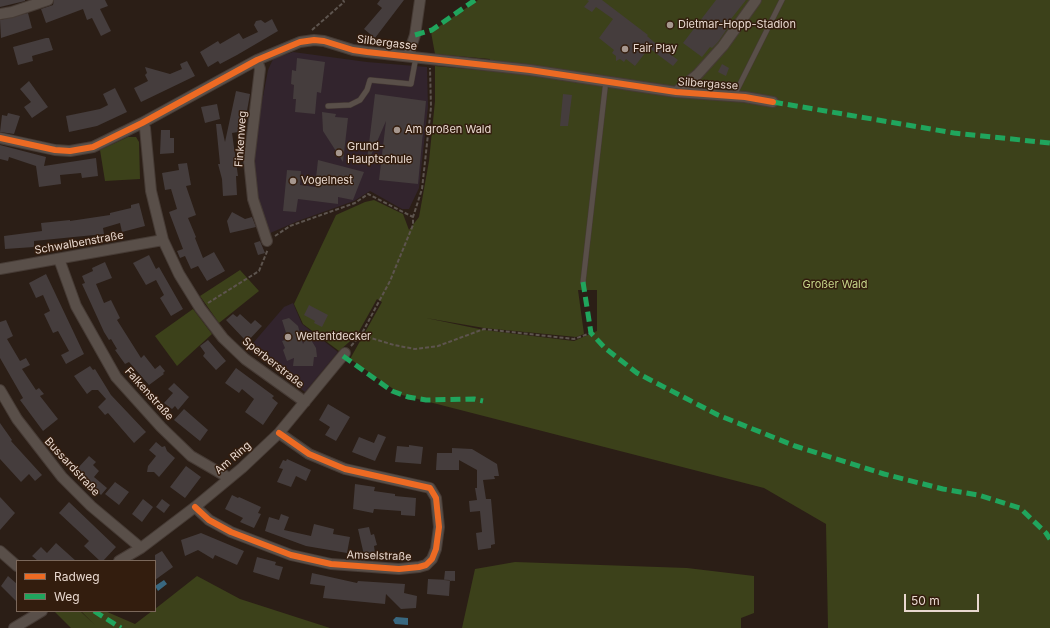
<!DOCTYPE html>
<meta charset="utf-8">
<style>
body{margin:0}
#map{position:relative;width:1050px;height:628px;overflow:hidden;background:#2b1e16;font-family:Inter,sans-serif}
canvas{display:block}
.legend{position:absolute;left:16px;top:560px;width:140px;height:52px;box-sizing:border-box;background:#331d0e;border:1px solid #7b685b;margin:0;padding:5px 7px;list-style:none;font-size:12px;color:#e8d8cf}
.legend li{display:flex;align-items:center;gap:8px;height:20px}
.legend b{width:20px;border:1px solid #7b685b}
.scale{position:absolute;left:904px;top:594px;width:75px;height:18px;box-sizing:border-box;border:2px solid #e8d8cf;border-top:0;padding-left:5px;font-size:12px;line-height:14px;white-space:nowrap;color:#e8d8cf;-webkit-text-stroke:3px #331d0e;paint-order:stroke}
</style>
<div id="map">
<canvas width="1050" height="628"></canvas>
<ul class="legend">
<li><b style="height:5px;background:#ed6a23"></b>Radweg</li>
<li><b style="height:5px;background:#20a55d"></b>Weg</li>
</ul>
<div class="scale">50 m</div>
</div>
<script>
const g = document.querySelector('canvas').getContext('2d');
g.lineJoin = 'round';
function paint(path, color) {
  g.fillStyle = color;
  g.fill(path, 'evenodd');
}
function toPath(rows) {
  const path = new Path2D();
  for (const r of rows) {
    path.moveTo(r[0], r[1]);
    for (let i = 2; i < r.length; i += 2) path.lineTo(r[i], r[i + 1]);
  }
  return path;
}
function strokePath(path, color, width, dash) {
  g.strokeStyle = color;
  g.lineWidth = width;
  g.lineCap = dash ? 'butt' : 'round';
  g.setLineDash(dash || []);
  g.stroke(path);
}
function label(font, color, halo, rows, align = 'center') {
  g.font = font + ' Inter,sans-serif';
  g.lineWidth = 3;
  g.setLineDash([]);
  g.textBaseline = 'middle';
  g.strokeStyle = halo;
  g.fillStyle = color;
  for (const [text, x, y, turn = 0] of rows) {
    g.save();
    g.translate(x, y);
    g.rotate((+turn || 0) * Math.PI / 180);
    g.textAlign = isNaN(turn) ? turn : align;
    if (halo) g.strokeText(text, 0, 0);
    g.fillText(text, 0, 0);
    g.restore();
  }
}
const education = toPath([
 [293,52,367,62,427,67,428,107,419,188,409,209,402,209,370,191,354,201,298,221,268,234,258,204,254,174,256,133,268,70,273,59],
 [293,303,302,324,338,352,305,392,248,349,284,307]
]);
const green = toPath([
 [478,0,1050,0,1050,628,828,628,826,524,764,488,402,395,350,359,382,302,377,299,357,335,339,351,303,324,294,304,336,215,365,202,374,200,403,214,409,230,419,217,429,161,435,101,435,66,490,71,490,59,435,54,431,32],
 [578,290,597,290,597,331,574,341,484,330,426,318,484,328,576,337,584,334],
 [128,137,136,137,139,142,140,179,105,181,100,150],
 [240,270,259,291,219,323,200,296],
 [193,309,212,334,177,366,155,336],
 [515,562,687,568,754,576,754,613,741,618,741,628,462,628,475,569],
 [197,576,240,599,330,628,71,628,55,612,80,611,95,625,81,611,105,611,135,624,152,611,155,611,155,609]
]);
const water = toPath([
 [164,580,167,584,158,591,155,586],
 [396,617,408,618,408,625,395,624,393,620]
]);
const building = toPath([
 [0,0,25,0,25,1,0,7],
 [54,0,105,0,108,6,100,9,111,31,101,36,92,18,87,20,83,9,46,23,41,9,53,5],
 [380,0,404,0,375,38,364,29,382,8,377,4],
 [587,0,602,0,648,35,647,36,654,42,678,60,673,66,649,48,635,66,626,59,624,62,620,59,616,61,616,56,612,53,614,50,599,38,613,19,596,7,592,12,584,7,589,1],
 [716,0,746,0,727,24,729,26,718,42,712,48,710,47,702,57,683,43],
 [28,13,32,28,1,38,0,20],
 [272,19,278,31,237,55,220,64,218,61,208,67,200,52,218,41,220,44,239,33,243,39,258,32,254,25,256,21,261,20,265,23],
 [46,38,49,38,53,50,32,56,33,61,18,65,13,47],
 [297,58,325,62,321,93,317,92,315,114,295,112,296,99,293,99,294,85,291,84,292,70,296,71],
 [187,61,195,76,141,102,134,88,148,81,145,75,147,73,145,67,170,74,182,69,180,64],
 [722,64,729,68,726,76,718,72],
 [29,81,48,107,32,118,24,107,31,102,20,89],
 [115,88,127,112,97,126,69,132,66,116,100,109,108,105,103,94],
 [236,91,250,94,247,111,240,110,244,131,232,133,238,176,236,176,237,195,223,196,222,179,218,164,220,164,216,124,221,124,225,142],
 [375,94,426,101,418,184,379,180,386,121,369,160,367,160],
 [563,94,572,95,568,126,560,126],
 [217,104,220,119,205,123,201,107],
 [322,112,336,114,335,117,348,118,343,162,323,131],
 [8,113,20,116,14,134,0,132,2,115,7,116],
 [161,130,170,130,170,138,174,138,174,153,160,154],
 [0,145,46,157,44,166,96,158,98,176,82,178,81,173,60,175,61,184,39,187,36,166,9,157,8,161,0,159],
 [318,160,364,172,353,200,338,197,338,204,298,199,296,212,283,211,287,170,301,171,300,185,315,187],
 [187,163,191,185,186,186,196,215,188,218,196,237,195,238,203,258,214,252,225,271,207,281,198,266,191,269,185,256,180,258,177,251,183,249,169,212,177,209,171,189,165,190,162,173,179,170,178,164],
 [139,203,145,226,122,232,120,223,103,228,104,234,34,241,34,247,5,249,4,236,42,231,41,223,70,220,70,221,110,215,110,213,131,208,131,205],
 [232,212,245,219,252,217,256,227,230,233,227,221],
 [260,241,265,253,258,255,254,243],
 [149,255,156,269,159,267,183,309,171,316,160,298,164,295,156,280,146,285,133,263],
 [105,262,112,278,96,284,104,303,111,300,120,318,117,320,141,358,144,355,155,369,160,365,165,371,163,373,164,374,149,385,129,362,125,364,115,350,117,349,111,339,109,340,104,332,82,284,85,283,82,276,93,271,92,268],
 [46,274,84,354,66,364,61,355,69,351,58,331,53,333,44,314,50,311,43,295,36,298,29,283],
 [309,305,328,315,322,327,314,323,315,321,304,315],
 [233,314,237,317,240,314,251,324,255,320,262,326,247,342,226,320],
 [289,318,298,326,303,344,308,335,316,348,317,357,314,357,313,366,293,366,294,358,287,361,283,350,285,348,282,341,288,339,282,320],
 [6,320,13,336,7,339,20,361,26,358,30,365,22,369,36,390,39,388,44,394,40,396,58,419,43,431,20,400,23,398,0,358,0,322],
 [208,340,226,361,216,370,203,356,205,353,200,346],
 [90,366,93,370,95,369,111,395,146,432,134,443,108,413,105,415,98,407,106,399,98,390,92,390,87,394,74,376],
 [236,368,274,396,272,398,278,403,263,425,245,412,254,399,242,389,239,393,225,383],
 [174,383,189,397,178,410,175,406,172,409,164,403,173,393,168,389],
 [328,404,350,417,336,441,325,435,330,427,319,420],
 [184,409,208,430,200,441,174,420],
 [0,423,12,440,11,441,42,475,35,481,29,474,21,482,0,459],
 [378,434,386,437,375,461,352,452,359,437,374,443],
 [156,442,162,447,165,446,167,451,175,458,159,477,154,472,147,472,148,466,156,456,149,450],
 [409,445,423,447,421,464,395,462,397,446,409,447],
 [452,448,472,449,497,464,499,476,494,476,495,479,483,480,486,499,491,499,495,544,491,545,491,548,478,550,476,533,482,532,480,511,470,512,469,501,477,500,475,488,477,488,477,470,459,460,459,470,436,470,437,453,452,453],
 [89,456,96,462,93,465,99,471,94,477,107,488,101,495,76,470],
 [287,459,311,470,306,481,296,476,291,487,277,482,283,469,279,468,283,460,286,461],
 [186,466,201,477,185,498,170,487],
 [115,482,129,492,119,505,105,494],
 [355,484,375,487,374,491,395,494,395,496,416,498,415,516,401,515,401,511,374,509,373,513,353,509],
 [232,495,238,498,239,497,261,507,258,513,261,514,254,528,240,522,243,518,225,509],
 [0,497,15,513,0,530],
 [143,499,153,507,142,522,132,514],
 [162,499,170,505,164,513,156,507],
 [69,502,116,547,103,561,100,561,84,546,89,541,59,513],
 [281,514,289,517,284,530,311,536,314,524,334,529,333,534,350,537,347,553,306,546,265,531,269,517,279,520],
 [369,527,371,535,374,534,377,545,374,546,375,553,364,555,358,529],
 [201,533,244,551,237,565,215,555,213,559,198,550,185,556,181,540],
 [56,543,76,561,38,561,32,556,41,547,47,553],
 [162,551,173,567,155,580,155,555],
 [257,557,276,562,275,565,283,567,279,580,253,572],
 [445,571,455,571,455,581,444,580],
 [312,573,357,583,358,581,405,584,404,593,417,596,416,608,401,609,386,594,385,604,323,598,325,586,310,584],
 [8,576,17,584,17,602,1,586],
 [428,579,450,580,449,596,427,594]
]);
const path = toPath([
 [312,30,344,2,343,0],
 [275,236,290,226,355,203,368,194,413,217],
 [208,303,259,271,268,249],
 [361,335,394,345,415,349,438,346,484,329,574,339,591,333],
 [351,346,361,335,390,281,413,225,413,217,422,189,431,107,430,68]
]);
const service = toPath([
 [734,96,782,0],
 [328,106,350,105,360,100,367,90,370,80,411,84,416,57],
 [583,282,606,80]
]);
const minor = toPath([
 [0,14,12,12,48,0],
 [408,56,415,35,420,0],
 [257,60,260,69,249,161,253,199,267,241],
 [676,92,697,75,723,46,756,0],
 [142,123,145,128,151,191,163,240,179,274,200,308,223,338,245,359,305,402],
 [0,138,55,150,70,151,93,147,142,123,257,60,300,42,314,40,324,41,353,50,367,52,530,70,676,92,745,97,773,102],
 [59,259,76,306,116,377,161,427,191,456,229,478],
 [0,269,163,240],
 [0,390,17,419,62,477,91,506,141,548],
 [195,507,209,520,231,532,291,555,331,564,399,569,419,567,426,565,432,559,436,549,439,527,436,498,430,488,345,469,309,454,279,433],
 [0,551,17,566],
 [119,561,141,548,195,507,242,468,279,433,345,353],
 [14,628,42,611]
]);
const quiet = toPath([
 [415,35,432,30,475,0],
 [773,102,954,133,1050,143],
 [583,282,591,333,605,348,637,373,718,415,795,446,884,474,943,489,978,495,1020,508,1046,533,1050,539],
 [343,356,392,391,408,397,426,400,474,399,483,401],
 [94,611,121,628]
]);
const cycleway = toPath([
 [0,138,55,150,70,151,93,147,142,123,257,60,300,42,314,40,324,41,353,50,367,52,530,70,676,92,745,97,773,102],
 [195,507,209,520,231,532,291,555,331,564,399,569,419,567,426,565,432,559,436,549,439,527,436,498,430,488,345,469,309,454,279,433]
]);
const markers = [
 [670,25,4,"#a6978e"],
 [625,49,4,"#a6978e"],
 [397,130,4,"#a6978e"],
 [339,153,4,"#a6978e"],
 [293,181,4,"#a6978e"],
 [288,337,4,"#a6978e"]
];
const poiNames = [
 ["Dietmar-Hopp-Stadion",678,25],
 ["Fair Play",633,49],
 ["Am großen Wald",405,130],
 ["Grund-",347,147],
 ["Hauptschule",347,160],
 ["Vogelnest",301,181],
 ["Weltentdecker",296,337]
];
const streetNames = [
 ["Silbergasse",387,43,7],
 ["Silbergasse",708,84,4],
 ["Finkenweg",241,139,-86],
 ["Schwalbenstraße",79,243,-10],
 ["Sperberstraße",273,363,38],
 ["Falkenstraße",149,394,48],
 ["Am Ring",233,458,-41],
 ["Bussardstraße",72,467,47],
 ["Amselstraße",379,556,2]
];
const parkNames = [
 ["Großer Wald",835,285]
];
paint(education, '#32242d');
paint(green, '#3c411a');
paint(water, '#396880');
paint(building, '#453d3d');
strokePath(service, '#463b35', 6);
strokePath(minor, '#463b35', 12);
strokePath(path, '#5d544e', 2, [4, 2]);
strokePath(service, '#594f49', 5);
strokePath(minor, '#594f49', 10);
strokePath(quiet, '#20a55d', 5, [10, 5]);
strokePath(cycleway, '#ed6a23', 6);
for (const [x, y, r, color] of markers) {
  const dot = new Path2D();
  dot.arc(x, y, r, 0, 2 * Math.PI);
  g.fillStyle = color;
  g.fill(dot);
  strokePath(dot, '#331d0e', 1.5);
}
label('11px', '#e8d8cf', '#331d0e', poiNames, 'left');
label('11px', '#e8d8cf', '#331d0e', streetNames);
label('11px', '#c6d68a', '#331d0e', parkNames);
</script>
